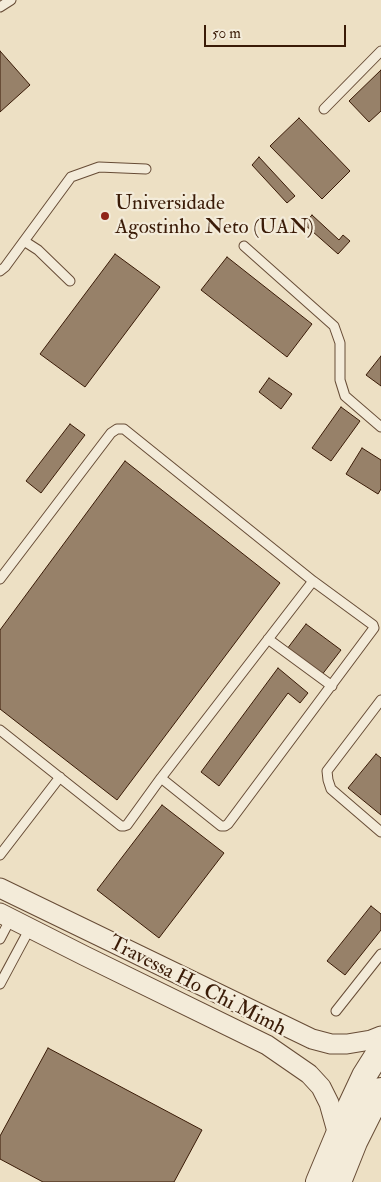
<!DOCTYPE html>
<style>
body{margin:0}
#map{position:relative;width:381px;height:1182px;overflow:hidden;background:#ede0c4;font-family:"IM FELL Double Pica",serif}
canvas{display:block}
.scale{position:absolute;left:204px;top:25px;width:142px;height:22px;box-sizing:border-box;border:2px solid #3a1b07;border-top:0;padding-left:6px;font-size:15px;line-height:18px;white-space:nowrap;color:#3a1b07;-webkit-text-stroke:4px #f3ebd9;paint-order:stroke}
</style>
<div id="map">
<canvas width="381" height="1182"></canvas>
<div class="scale">50 m</div>
</div>
<script>
const g = document.querySelector('canvas').getContext('2d');
g.lineJoin = 'round';
function paint(path, color) {
  g.fillStyle = color;
  g.fill(path, 'evenodd');
}
function toPath(rows) {
  const path = new Path2D();
  for (const r of rows) {
    path.moveTo(r[0], r[1]);
    for (let i = 2; i < r.length; i += 2) path.lineTo(r[i], r[i + 1]);
  }
  return path;
}
function strokePath(path, color, width, dash) {
  g.strokeStyle = color;
  g.lineWidth = width;
  g.lineCap = dash ? 'butt' : 'round';
  g.setLineDash(dash || []);
  g.stroke(path);
}
function label(font, color, halo, rows, align = 'center') {
  g.font = font + ' "IM FELL Double Pica",serif';
  g.lineWidth = 4.5;
  g.setLineDash([]);
  g.textBaseline = 'middle';
  g.strokeStyle = halo;
  g.fillStyle = color;
  for (const [text, x, y, turn = 0] of rows) {
    g.save();
    g.translate(x, y);
    g.rotate((+turn || 0) * Math.PI / 180);
    g.textAlign = isNaN(turn) ? turn : align;
    if (halo) g.strokeText(text, 0, 0);
    g.fillText(text, 0, 0);
    g.restore();
  }
}
const building = toPath([
 [0,51,30,85,0,112,0,51],
 [381,70,381,111,369,122,349,101,381,70],
 [299,118,350,171,322,199,270,146,299,118],
 [259,157,295,196,287,203,252,165,259,157],
 [312,215,339,240,343,235,350,241,338,254,304,224,312,215],
 [115,254,160,287,85,387,40,354,115,254],
 [227,257,312,324,287,357,201,290,227,257],
 [381,356,381,386,366,375,381,356],
 [269,378,292,394,281,409,259,392,269,378],
 [341,407,360,421,331,461,312,448,341,407],
 [70,424,85,435,41,493,26,481,70,424],
 [362,448,381,460,381,489,378,494,346,474,362,448],
 [125,461,280,583,117,800,0,709,0,630,125,461],
 [306,624,341,650,321,676,287,649,306,624],
 [278,668,308,693,300,703,288,693,219,786,201,772,278,668],
 [376,754,381,758,381,815,348,788,376,754],
 [162,805,224,853,159,938,97,890,162,805],
 [371,906,381,914,381,930,345,975,327,961,371,906],
 [48,1048,202,1130,174,1182,43,1182,0,1159,0,1136,48,1048]
]);
const service = toPath([
 [0,7,11,0],
 [324,109,381,51],
 [24,241,71,177,99,167,146,169],
 [244,246,334,326,340,343,340,380,345,396,381,427],
 [0,271,5,267,24,241,38,250,70,281],
 [0,579,111,433,117,429,124,429,313,581,161,778,127,825,124,826,121,826,0,730],
 [268,639,332,686],
 [381,700,327,771,328,780,331,789,381,832],
 [161,778,221,826,225,826,228,824,374,628,373,625,313,581],
 [0,855,60,777],
 [0,939,11,918],
 [0,984,30,928],
 [336,1011,381,954]
]);
const minor = toPath([
 [0,888,312,1039,331,1044,347,1044,371,1040,381,1036],
 [0,913,85,956,267,1045,309,1074,321,1087,329,1103,338,1135]
]);
const tertiary = toPath([
 [318,1182,349,1108,364,1076,381,1049],
 [339,1182,355,1142,381,1090]
]);
const markers = [
 [105,216,5,"#8f2418"]
];
const poiNames = [
 ["Universidade",115,204],
 ["Agostinho Neto (UAN)",115,228]
];
const streetNames = [
 ["Travessa Ho Chi Mimh",197,987,27]
];
paint(building, '#978169');
strokePath(building, '#3a1b07', 1);
strokePath(service, '#674c36', 11);
strokePath(minor, '#674c36', 21);
strokePath(tertiary, '#674c36', 26);
strokePath(service, '#f3ebd9', 9);
strokePath(minor, '#f3ebd9', 19);
strokePath(tertiary, '#f3ebd9', 24);
for (const [x, y, r, color] of markers) {
  const dot = new Path2D();
  dot.arc(x, y, r, 0, 2 * Math.PI);
  g.fillStyle = color;
  g.fill(dot);
  strokePath(dot, '#f3ebd9', 2);
}
label('21px', '#3a1b07', '#f3ebd9', poiNames, 'left');
label('21px', '#3a1b07', '#f3ebd9', streetNames);
</script>
